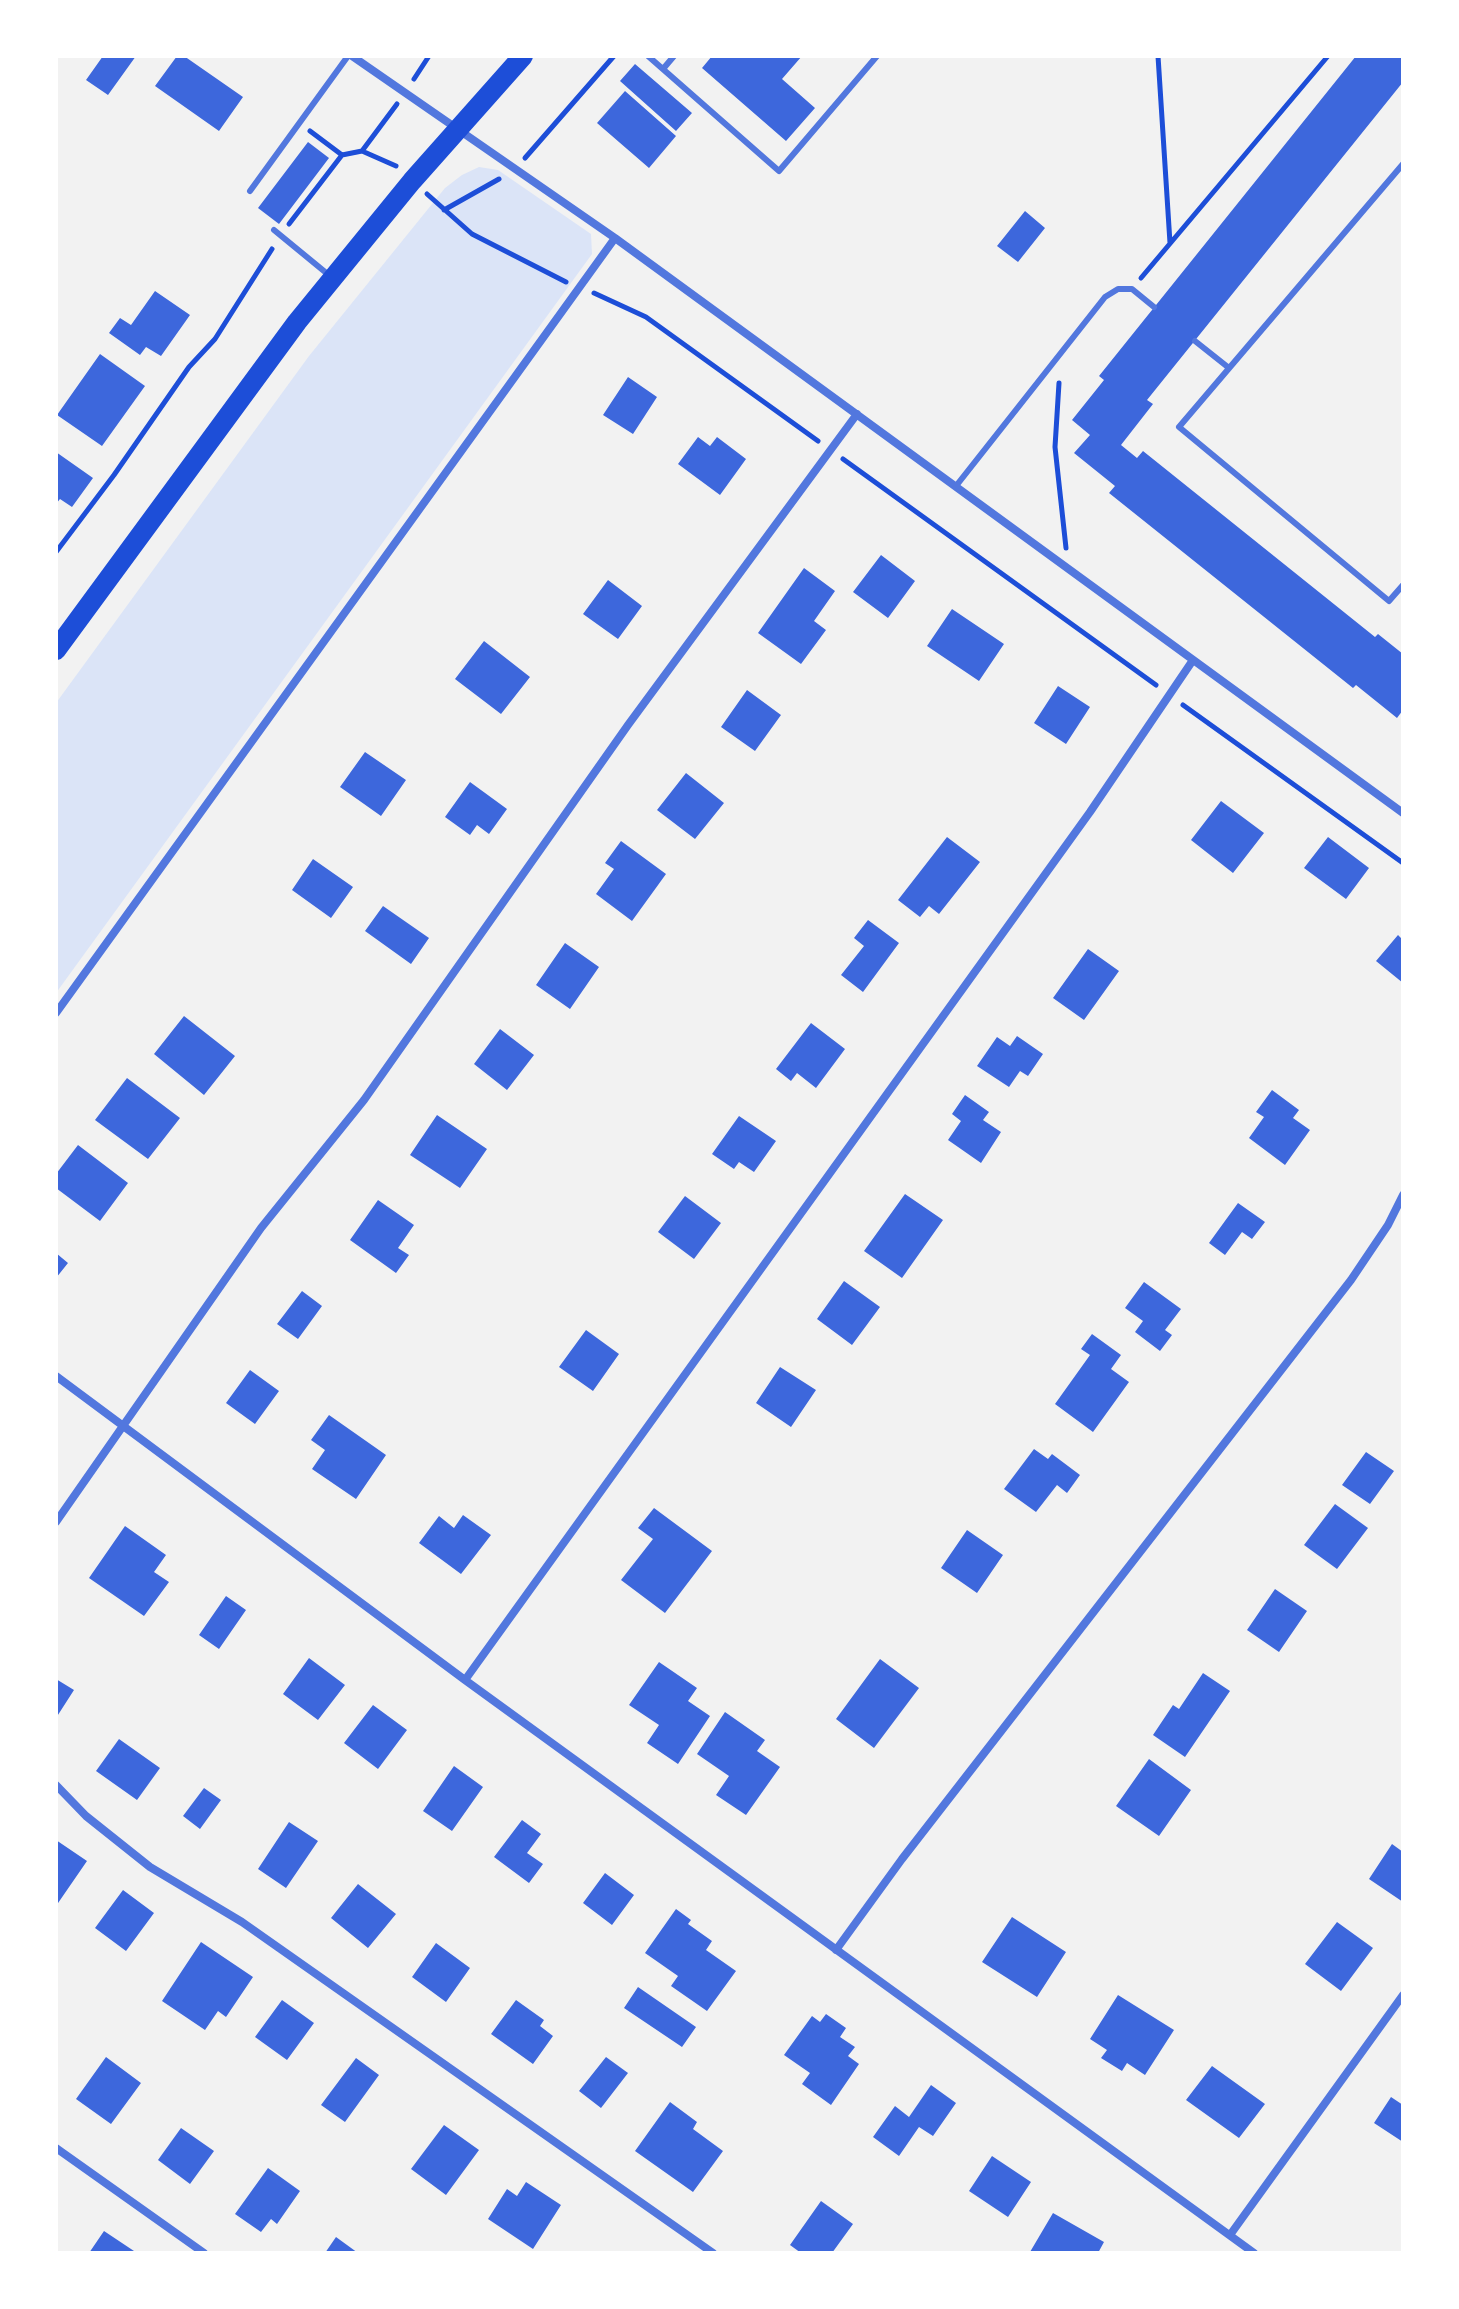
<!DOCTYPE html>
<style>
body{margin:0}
#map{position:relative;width:1459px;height:2309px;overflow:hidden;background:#f2f2f2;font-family:Barlow,sans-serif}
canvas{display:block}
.frame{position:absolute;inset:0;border:58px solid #fff;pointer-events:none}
</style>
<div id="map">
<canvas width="1459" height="2309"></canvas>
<div class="frame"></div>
</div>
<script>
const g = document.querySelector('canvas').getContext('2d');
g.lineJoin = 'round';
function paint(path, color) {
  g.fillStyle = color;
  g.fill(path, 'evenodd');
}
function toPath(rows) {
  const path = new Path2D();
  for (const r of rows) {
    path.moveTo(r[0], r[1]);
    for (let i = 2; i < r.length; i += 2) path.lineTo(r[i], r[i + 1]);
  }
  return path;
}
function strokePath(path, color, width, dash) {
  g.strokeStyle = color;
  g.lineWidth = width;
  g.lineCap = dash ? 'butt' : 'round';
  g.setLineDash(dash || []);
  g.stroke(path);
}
const green = toPath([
 [479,167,498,170,591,234,592,254,56,993,56,703,309,356,445,188,462,175]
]);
const building = toPath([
 [103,56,136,56,108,95,86,80],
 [177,56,184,56,243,97,219,131,155,86],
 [712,56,802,56,782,79,815,108,786,141,702,68],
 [1356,56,1403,56,1403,82,1147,400,1153,404,1121,445,1137,458,1143,451,1375,637,1378,634,1403,654,1403,710,1397,718,1356,685,1353,688,1109,493,1115,486,1074,453,1090,435,1072,420,1104,380,1099,376],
 [635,64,692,113,676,131,620,81],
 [625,91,676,136,649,168,597,123],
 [308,142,329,158,279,224,258,208],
 [1025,211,1045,228,1018,262,997,246],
 [155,291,190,315,161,356,146,347,140,355,109,333,120,318,131,325],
 [100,354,145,386,102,446,57,415],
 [628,377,657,397,633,434,603,415],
 [698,437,710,446,717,437,746,459,720,495,678,464],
 [56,452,93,478,72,507,60,499,56,504],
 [881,555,915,581,888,618,853,592],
 [804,568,835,591,814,621,826,630,801,664,758,633],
 [608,580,642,606,618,639,583,614],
 [952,609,1004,644,979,681,927,646],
 [484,641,530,677,501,714,455,679],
 [1058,686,1090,707,1066,744,1034,723],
 [747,690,781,715,755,751,721,727],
 [365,752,406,780,381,816,340,787],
 [686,773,724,803,695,839,657,810],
 [470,782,507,809,489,834,477,825,470,835,445,817],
 [1221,801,1264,833,1233,873,1191,840],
 [947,837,980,862,939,914,929,906,920,917,898,900],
 [1328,837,1369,868,1346,899,1304,868],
 [621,841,666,874,632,921,596,894,614,869,605,863],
 [313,859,353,887,331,918,292,890],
 [383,906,429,938,411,964,365,931],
 [868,920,899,943,863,992,841,975,864,946,854,938],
 [1398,935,1403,940,1403,983,1376,961],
 [565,943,599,967,570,1009,536,985],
 [1088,949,1119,971,1084,1020,1053,998],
 [184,1016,235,1056,204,1095,154,1054],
 [811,1023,845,1049,816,1088,797,1073,791,1081,776,1069],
 [500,1029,534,1055,507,1090,474,1064],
 [1017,1036,1043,1054,1028,1076,1020,1071,1009,1087,977,1066,997,1037,1010,1046],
 [127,1078,180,1118,148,1159,95,1120],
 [1272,1090,1299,1110,1293,1118,1310,1130,1285,1165,1249,1138,1264,1117,1256,1112],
 [965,1095,989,1112,983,1120,1001,1132,981,1163,948,1140,961,1121,952,1114],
 [437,1115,487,1149,460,1188,410,1155],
 [739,1116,776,1141,754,1172,739,1162,734,1169,712,1154],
 [78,1145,128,1183,100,1221,56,1188,56,1174],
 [905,1194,943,1220,902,1278,864,1251],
 [685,1196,721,1223,694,1259,658,1232],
 [378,1200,414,1225,398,1248,409,1255,396,1273,350,1240],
 [1238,1203,1265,1222,1252,1239,1242,1232,1225,1255,1209,1243],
 [56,1253,68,1263,56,1278],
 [844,1281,880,1307,852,1345,817,1319],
 [1144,1282,1181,1309,1165,1330,1172,1335,1160,1351,1135,1332,1143,1321,1125,1308],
 [302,1291,322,1306,298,1339,277,1324],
 [586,1330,619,1354,593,1391,559,1367],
 [1092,1334,1121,1355,1111,1369,1129,1382,1093,1432,1055,1404,1090,1355,1081,1349],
 [780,1367,816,1390,791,1427,756,1403],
 [250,1370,279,1391,255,1424,226,1403],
 [329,1415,386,1455,356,1499,312,1469,325,1450,311,1440],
 [1034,1449,1048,1459,1052,1454,1080,1475,1067,1493,1057,1485,1036,1512,1004,1489],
 [1366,1452,1394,1471,1370,1504,1342,1485],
 [1335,1504,1368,1528,1337,1569,1304,1545],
 [654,1508,712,1551,665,1613,621,1580,653,1539,638,1528],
 [463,1515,491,1535,461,1574,419,1543,439,1516,454,1528],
 [125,1526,166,1555,154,1572,169,1582,144,1616,89,1578],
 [967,1530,1003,1555,977,1593,941,1568],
 [1275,1589,1307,1611,1279,1652,1247,1630],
 [226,1596,246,1610,219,1649,199,1635],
 [309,1658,345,1685,318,1720,283,1694],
 [880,1659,919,1688,874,1748,836,1719],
 [659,1662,697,1688,688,1701,710,1716,678,1764,647,1743,659,1725,629,1705],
 [1203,1673,1230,1691,1185,1757,1153,1735,1173,1705,1179,1709],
 [56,1679,74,1690,56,1718],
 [373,1705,407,1730,378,1769,344,1743],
 [725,1712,765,1740,757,1751,780,1767,746,1815,716,1795,729,1776,697,1754],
 [119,1739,160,1768,137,1800,96,1771],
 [1149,1759,1191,1790,1159,1836,1116,1806],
 [454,1766,483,1787,452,1831,423,1811],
 [204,1788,221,1800,200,1829,183,1816],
 [522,1820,541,1834,527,1853,543,1864,529,1883,494,1857],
 [289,1822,318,1841,286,1888,258,1869],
 [56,1840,87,1861,56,1906],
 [1392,1844,1403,1852,1403,1902,1369,1879],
 [605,1873,634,1895,612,1925,583,1903],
 [358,1884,396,1914,368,1948,331,1918],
 [123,1890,154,1913,126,1951,95,1928],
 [676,1909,691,1920,688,1924,712,1941,706,1950,736,1971,707,2011,671,1986,678,1976,645,1953],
 [1012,1917,1066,1952,1037,1997,982,1962],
 [1337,1922,1373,1948,1341,1991,1305,1964],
 [201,1942,253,1977,226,2017,218,2011,205,2030,162,2001],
 [436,1943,470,1968,446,2002,412,1977],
 [638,1987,696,2027,682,2047,624,2008],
 [1118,1995,1174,2030,1145,2075,1127,2063,1122,2071,1101,2058,1107,2050,1090,2039],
 [282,2000,314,2023,287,2060,255,2037],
 [516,2000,544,2020,540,2026,553,2036,533,2064,491,2034],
 [826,2014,846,2028,840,2037,855,2047,848,2056,859,2064,831,2105,802,2084,810,2073,784,2055,812,2016,820,2022],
 [106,2057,141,2083,111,2124,76,2099],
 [606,2057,628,2073,601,2108,579,2091],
 [356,2058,379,2075,345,2122,321,2105],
 [1212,2066,1265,2104,1239,2138,1186,2100],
 [931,2085,956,2103,933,2136,919,2127,899,2156,873,2137,895,2106,909,2117],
 [1391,2097,1403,2105,1403,2142,1374,2123],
 [670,2102,697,2122,693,2129,723,2151,693,2192,635,2151],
 [444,2125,479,2150,446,2195,411,2169],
 [181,2128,214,2151,190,2184,158,2160],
 [992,2156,1031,2182,1008,2217,969,2191],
 [268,2168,300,2191,277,2224,271,2219,261,2232,235,2214],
 [526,2182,561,2205,533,2249,488,2219,507,2189,517,2196],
 [821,2201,853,2224,832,2253,801,2253,790,2245],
 [1053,2213,1104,2242,1098,2253,1030,2252],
 [104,2231,137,2253,89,2253],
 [336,2237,358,2253,325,2253]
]);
const path = toPath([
 [1158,56,1170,243],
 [414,79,429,56],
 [362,151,397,104],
 [342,155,362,151,396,166],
 [525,158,614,56],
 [427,194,472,234,566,282],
 [444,210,499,179],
 [289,224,342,155,310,131],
 [1141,278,1328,56],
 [594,293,646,317,818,441],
 [1059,383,1055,447,1066,548],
 [843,459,1156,685],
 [56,552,114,475,189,367,215,339,272,249],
 [1183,705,1403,863]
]);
const service = toPath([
 [648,56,779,171,877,56],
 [663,69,674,56],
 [1403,164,1179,427,1389,601,1403,585],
 [250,191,348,56],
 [274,230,330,276],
 [1195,341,1229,368],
 [956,486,1105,297,1118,289,1132,289,1154,307]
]);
const minor = toPath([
 [352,56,615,238,1403,813],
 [56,1013,615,238],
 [56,1376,465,1680,1254,2253],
 [56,1522,261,1228,364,1100,628,725,857,414],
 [465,1680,1090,812,1193,660],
 [56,1785,86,1816,150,1867,242,1922,713,2253],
 [836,1950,902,1859,1351,1280,1388,1225,1403,1195],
 [56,2148,204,2253],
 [1230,2235,1403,1995]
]);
const primary = toPath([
 [56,650,297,322,412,181,523,56]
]);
paint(green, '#dbe4f7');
paint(building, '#3d67dc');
strokePath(path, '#1d4ed8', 5);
strokePath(service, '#5277de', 6);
strokePath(minor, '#5277de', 8);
strokePath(primary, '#1d4ed8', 20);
</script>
